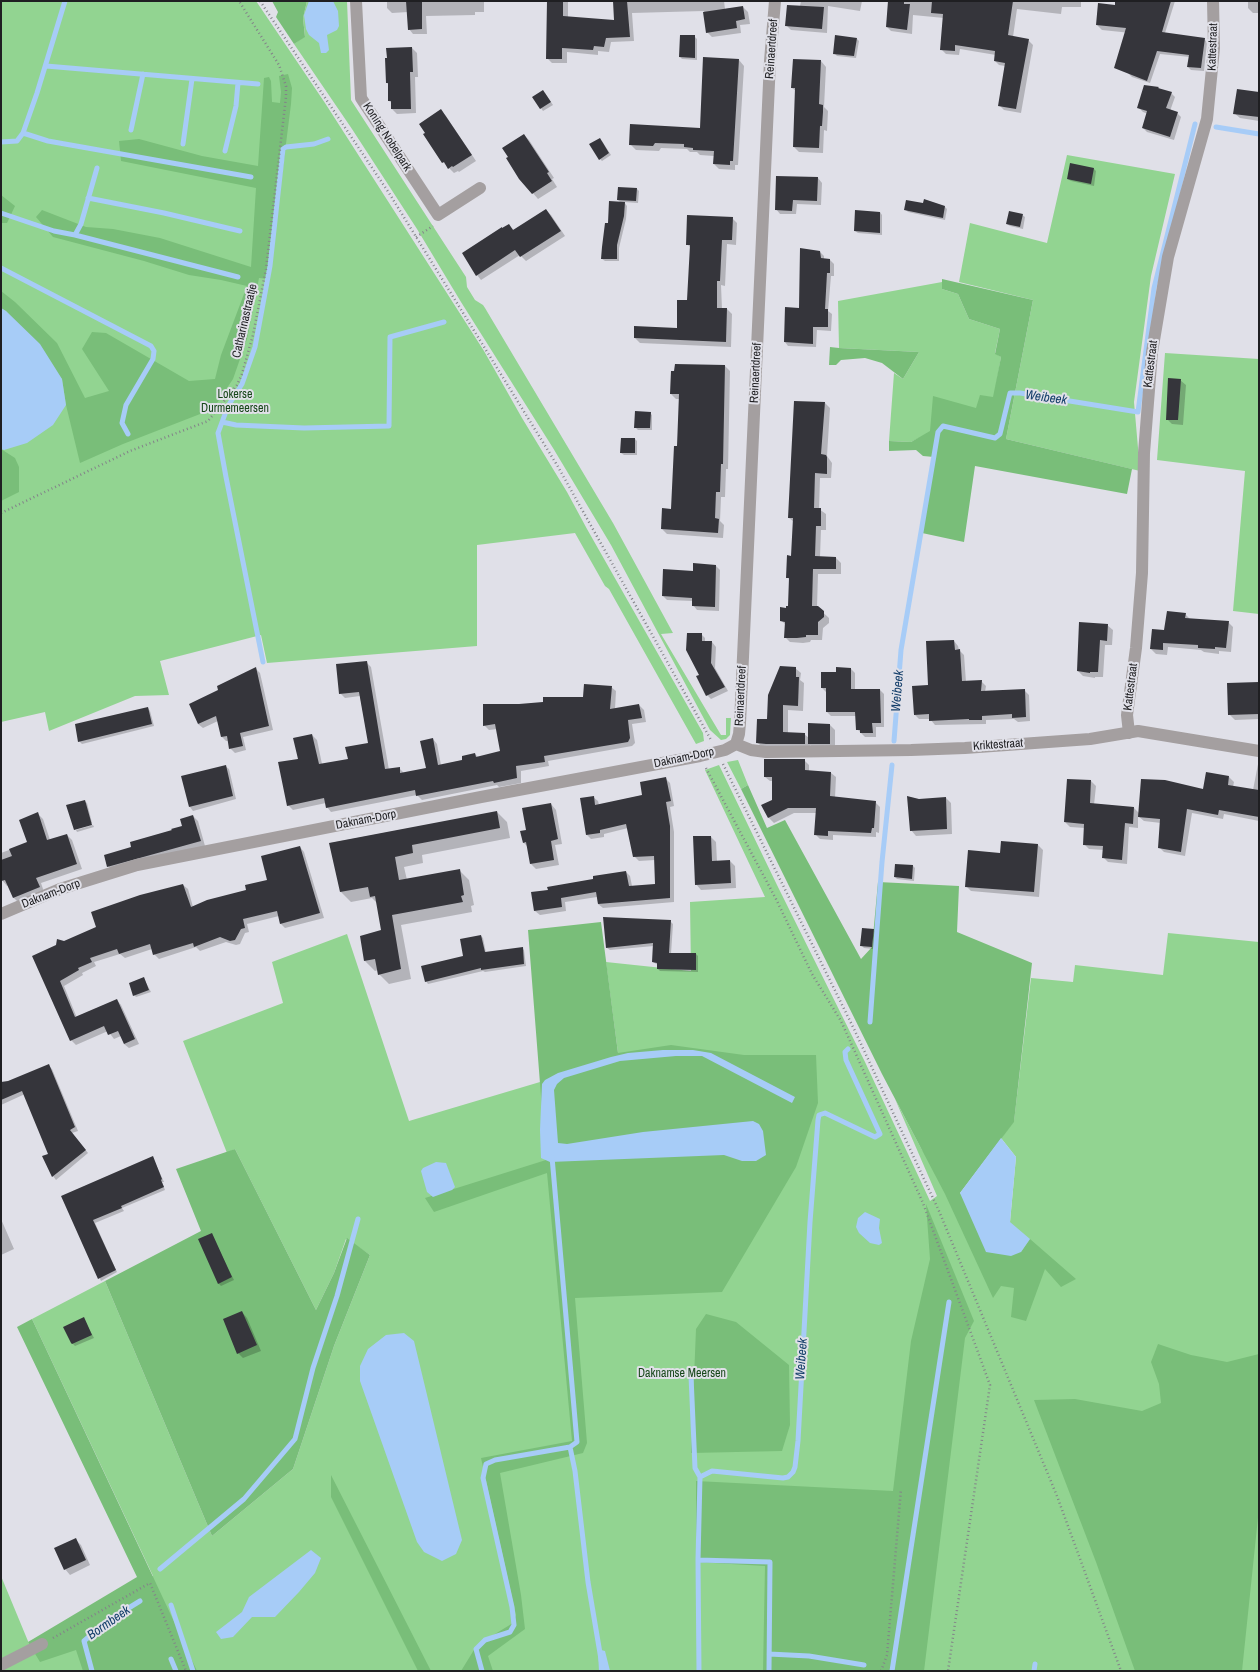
<!DOCTYPE html>
<style>
body{margin:0}
#map{position:relative;width:1260px;height:1672px;overflow:hidden;background:#e0e0e8;font-family:"Archivo Narrow",sans-serif}
canvas{display:block}
.frame{position:absolute;inset:0;border:2px solid #1f1f22;pointer-events:none}
</style>
<div id="map">
<canvas width="1260" height="1672"></canvas>
<div class="frame"></div>
</div>
<script>
const g = document.querySelector('canvas').getContext('2d');
g.lineJoin = 'round';
function paint(path, color) {
  g.fillStyle = color;
  g.fill(path, 'evenodd');
}
function toPath(rows) {
  const path = new Path2D();
  for (const r of rows) {
    path.moveTo(r[0], r[1]);
    for (let i = 2; i < r.length; i += 2) path.lineTo(r[i], r[i + 1]);
  }
  return path;
}
function strokePath(path, color, width, dash) {
  g.strokeStyle = color;
  g.lineWidth = width;
  g.lineCap = dash ? 'butt' : 'round';
  g.setLineDash(dash || []);
  g.stroke(path);
}
function label(font, color, halo, rows, align = 'center') {
  g.font = font + ' "Archivo Narrow",sans-serif';
  g.lineWidth = 4;
  g.setLineDash([]);
  g.textBaseline = 'middle';
  g.strokeStyle = halo;
  g.fillStyle = color;
  for (const [text, x, y, turn = 0] of rows) {
    g.save();
    g.translate(x, y);
    g.rotate((+turn || 0) * Math.PI / 180);
    g.textAlign = isNaN(turn) ? turn : align;
    if (halo) g.strokeText(text, 0, 0);
    g.fillText(text, 0, 0);
    g.restore();
  }
}
const green = toPath([
 [1,1,256,1,325,103,484,351,522,418,567,492,587,529,703,733,704,741,696,744,609,589,605,586,575,533,477,545,477,646,267,663,261,635,160,661,169,695,135,696,49,731,45,712,1,722],
 [307,1,347,1,351,100,466,277,467,287,475,300,483,305,485,308,613,523,673,633,661,634,721,735,726,735,726,718,731,718,730,735,726,739,721,740,710,730,611,545,553,448,461,302,417,229,352,129,294,44,305,36,303,18],
 [1067,155,1175,174,1151,276,1134,402,1140,471,1006,439,1033,300,959,282,970,223,1047,243],
 [942,282,942,289,958,294,969,319,1000,329,995,353,1001,357,994,397,976,409,911,442,889,441,894,373,903,379,919,352,839,348,838,301],
 [1165,353,1259,359,1259,614,1233,611,1245,471,1157,460],
 [738,760,748,785,741,789,727,762],
 [719,765,777,885,865,1062,930,1201,937,1196,895,1099,922,1150,960,1193,986,1252,1010,1222,1016,1157,1001,1138,1014,1121,1031,978,1073,982,1075,965,1163,975,1168,933,1259,942,1259,1671,1,1671,1,1576,30,1646,153,1576,32,1319,105,1281,212,1536,293,1469,334,1346,370,1255,346,1239,334,1273,316,1310,235,1149,227,1153,183,1041,283,1003,272,962,347,934,409,1121,540,1082,553,1070,618,1053,606,962,691,971,690,902,765,897,705,770]
]);
const forest = toPath([
 [272,1,307,1,303,18,305,37,294,44,276,17,278,12],
 [288,74,292,88,291,104,269,279,259,278,247,339,233,379,213,409,123,444,80,463,66,405,62,379,6,311,1,308,1,291,15,302,57,343,85,398,109,391,82,349,92,332,106,333,189,381,215,379,221,355,247,286,221,280,189,275,144,261,53,237,36,217,42,210,86,227,113,229,160,238,251,267,256,188,121,161,119,141,139,139,202,156,258,166,264,78,269,77,271,81,272,102,280,103,281,92,279,76],
 [1,195,15,206,7,223,1,223],
 [942,279,1033,300,1006,439,1132,469,1127,494,975,466,964,542,922,533,934,457,923,456,916,450,889,451,889,441,911,442,930,431,933,396,976,408,980,395,993,397,1001,357,995,354,1000,329,969,319,958,294,942,289],
 [830,347,839,348,919,352,903,379,882,363,865,358,841,360,836,365,829,365],
 [1,449,15,458,19,467,19,492,1,501],
 [748,785,767,828,785,820,861,959,872,947,878,882,959,886,957,932,1032,963,1014,1122,960,1193,1021,1252,1030,1239,1076,1279,1061,1287,1045,1269,1026,1321,1011,1317,1014,1288,1001,1286,993,1298,945,1194,882,1074,741,789],
 [601,922,618,1053,671,1045,744,1055,816,1055,818,1103,796,1167,722,1292,575,1298,587,1443,583,1453,500,1473,521,1595,525,1629,488,1656,493,1671,461,1671,477,1645,513,1623,516,1615,481,1458,572,1441,547,1173,434,1212,425,1198,546,1160,528,930],
 [235,1149,316,1310,334,1273,347,1238,370,1255,334,1346,293,1469,212,1536,105,1281,201,1231,176,1169],
 [926,1204,974,1321,965,1338,924,1671,763,1671,765,1566,696,1562,696,1481,893,1491,911,1341,930,1259],
 [706,1314,736,1322,789,1365,790,1425,782,1451,691,1453,696,1329],
 [32,1319,170,1613,197,1671,83,1671,76,1650,40,1662,28,1642,137,1577,17,1327],
 [1158,1344,1191,1355,1227,1362,1259,1354,1259,1508,1242,1671,1135,1671,1096,1562,1034,1400,1075,1399,1142,1411,1161,1403,1159,1384,1151,1362],
 [331,1475,431,1671,418,1671,331,1497]
]);
const water = toPath([
 [309,1,333,1,338,11,339,26,337,30,327,35,329,50,326,53,321,53,319,43,309,35,306,29,304,15],
 [1,308,6,311,40,344,62,379,66,405,53,425,27,443,4,450,1,449],
 [663,1050,693,1050,711,1053,795,1097,792,1103,702,1056,676,1056,620,1061,564,1078,557,1084,554,1090,558,1143,567,1144,643,1132,753,1121,759,1124,763,1131,766,1155,756,1161,742,1161,724,1155,550,1162,541,1158,540,1130,542,1084,545,1080,558,1073,611,1057,628,1053],
 [1001,1138,1016,1157,1010,1222,1030,1239,1021,1252,1011,1256,986,1252,960,1193],
 [436,1162,446,1163,455,1187,452,1190,433,1197,427,1192,421,1171,423,1168],
 [865,1212,880,1219,879,1228,882,1243,879,1245,870,1243,859,1233,856,1227,858,1218],
 [404,1333,414,1341,462,1540,456,1554,442,1561,424,1552,417,1542,360,1381,360,1366,368,1349,386,1335],
 [311,1550,321,1558,315,1573,299,1592,275,1617,252,1617,233,1637,221,1639,216,1632,242,1612,249,1597],
 [601,1650,605,1651,610,1671,599,1671,598,1653]
]);
const shadow = toPath([
 [387,1,484,1,484,12,475,12,475,15,426,16,427,34,413,34,409,29,408,12,392,13,387,8],
 [548,1,568,1,568,17,615,22,614,1,724,1,725,9,743,7,748,12,750,24,740,25,741,33,712,37,707,32,704,11,632,13,634,41,611,42,609,52,598,51,598,55,567,52,567,63,552,63,547,58],
 [801,1,862,1,860,11,828,6,827,33,791,30,786,25,800,6],
 [889,1,1081,1,1081,7,1062,7,1061,14,1017,9,1013,37,1028,40,1033,45,1021,113,1004,110,999,105,1005,66,999,65,995,61,996,55,960,49,959,55,946,54,941,49,944,18,913,15,912,34,891,31,887,27],
 [1116,1,1135,1,1131,33,1102,30,1097,25,1116,6],
 [1151,1,1175,1,1165,33,1204,39,1207,42,1204,71,1191,70,1188,67,1190,57,1160,54,1150,83,1132,77,1126,71],
 [1248,1,1259,1,1259,13,1253,13,1248,8],
 [1259,35,1259,51,1258,49],
 [694,36,697,39,697,60,682,59,680,57],
 [857,39,859,41,856,58,837,56,835,54],
 [412,48,417,53,418,77,415,77,416,113,397,114,392,109,392,103,389,101,389,85,387,83],
 [739,60,744,66,738,165,735,165,735,170,719,169,714,164,714,156,700,155,697,152,690,152,687,149,661,148,659,151,636,150,630,144,701,129],
 [821,61,826,67,824,107,828,111,827,131,824,130,823,153,799,152,794,147,796,91,792,88],
 [1145,86,1158,88,1161,90,1171,93,1175,97,1170,111,1177,113,1181,117,1174,140,1147,132,1143,128,1148,114,1143,112,1139,108],
 [545,93,553,105,543,111,533,97],
 [1259,93,1259,121,1240,118,1234,113],
 [441,111,446,116,476,161,459,172,458,171,454,173,443,162],
 [524,135,529,140,554,178,552,179,557,187,538,199,520,178],
 [602,141,611,155,602,161,600,159],
 [1071,164,1094,169,1096,171,1094,186,1071,181,1068,179],
 [777,177,818,178,822,183,821,205,797,204,796,214,780,214,776,209],
 [637,189,639,191,638,203,624,202,627,206,626,219,619,248,619,261,605,261,602,259,609,224,621,203,618,200],
 [924,201,945,207,947,209,945,220,908,212,906,210,923,204],
 [546,210,551,215,565,236,526,261,520,255,481,280,477,275,502,229,508,225,514,230],
 [880,212,882,215,882,235,858,233,855,231],
 [1022,215,1025,217,1023,229,1010,226,1007,224],
 [732,218,737,223,736,245,727,244,725,286,721,285,722,309,727,309,732,314,731,347,640,343,635,338,678,329,688,301,691,248,687,244],
 [820,252,824,256,824,260,830,260,834,264,834,276,831,276,828,311,832,314,831,331,817,330,816,347,788,346,785,342,800,309],
 [725,366,730,371,728,469,726,469,725,497,721,497,720,521,724,525,723,538,667,534,662,529,672,510,678,447,680,399,676,399,671,394,675,372],
 [1180,380,1186,385,1183,425,1172,424,1167,419],
 [825,403,830,408,827,456,832,463,831,478,820,478,819,509,826,514,826,530,821,530,820,557,836,558,841,563,841,574,818,574,817,607,829,618,829,623,823,628,822,640,811,640,810,642,803,643,790,642,785,637,786,625,781,620,789,607,790,580,787,577,792,557,794,522,789,518],
 [650,413,652,415,652,430,638,430,635,427],
 [635,439,637,441,637,455,624,455,621,453],
 [694,564,716,566,720,570,719,611,697,610,693,605,693,601,667,600,663,596,694,572],
 [1185,614,1191,620,1228,622,1233,627,1231,652,1219,651,1219,654,1204,652,1201,650,1168,647,1167,655,1156,654,1151,649,1165,631],
 [1080,623,1107,625,1113,630,1112,645,1105,645,1103,677,1095,677,1095,678,1083,676,1078,671],
 [701,634,705,638,705,642,712,642,716,647,715,668,728,691,711,699,707,695],
 [954,641,958,646,959,650,964,655,966,682,981,681,986,686,985,692,1024,690,1029,695,1030,721,1018,722,1014,719,986,720,986,724,935,725,930,719,919,719,915,715],
 [366,662,371,667,389,770,399,768,404,773,427,769,433,739,437,744,441,765,463,760,475,754,478,757,501,752,497,729,489,730,484,725,519,705,584,698,611,687,616,691,615,709,639,705,644,710,646,722,632,724,635,743,632,746,548,761,549,766,521,771,521,783,499,787,497,785,422,800,417,795,331,812,327,807,326,803,293,810,288,805,299,759,294,738,312,735,317,740,322,764,349,760,369,744,360,696,345,698,340,693],
 [795,668,801,673,800,680,804,683,803,711,788,710,788,733,804,734,809,738,830,725,835,730,835,748,814,749,810,745,810,749,763,748,757,742],
 [256,669,260,673,273,730,243,737,246,750,235,753,230,748,229,741,226,741,222,737,218,721,203,728,198,724,219,691],
 [851,669,855,673,855,690,880,690,884,694,884,727,876,727,876,737,865,737,857,729,856,716,831,716,827,712,826,692,822,688,837,673],
 [1259,683,1259,719,1235,720,1229,714],
 [148,708,150,711,154,726,82,744,79,741],
 [1259,759,1259,821,1224,814,1223,819,1192,813,1185,856,1164,852,1159,847,1161,823,1144,821,1138,816,1138,828,1129,827,1127,864,1108,862,1103,857,1104,850,1089,849,1084,844,1085,828,1070,827,1065,822,1091,781,1096,786,1094,805,1134,808,1139,813,1204,790,1229,777,1234,782,1233,787,1253,790],
 [804,760,809,765,809,772,831,773,836,777,835,798,875,802,880,807,879,833,876,832,876,837,833,835,833,840,820,839,815,834,817,813,794,813,774,823,769,818,762,805,773,800,773,781,770,781,765,777],
 [225,766,229,769,236,799,193,811,190,807,182,777],
 [666,779,670,783,674,806,670,807,674,832,674,902,603,908,598,904,597,897,565,902,566,911,540,915,535,911,532,893,549,890,626,872,630,876,632,886,656,885,655,860,639,861,634,856,628,828,604,834,604,837,591,839,587,835,593,797,598,801,599,805,643,795],
 [946,798,951,803,952,834,916,836,911,830,919,800],
 [84,801,87,803,92,823,75,829],
 [551,804,556,810,562,844,555,845,559,865,536,869,531,864,528,847,523,842,527,831],
 [497,812,507,822,510,838,422,855,423,863,404,867,407,880,459,870,469,880,474,905,471,906,472,912,401,925,411,979,389,984,379,974,378,970,375,971,365,961,368,934,383,931,378,904,372,898,351,902,341,892,330,843],
 [38,814,43,819,50,840,67,835,72,840,82,869,41,883,44,892,18,902,13,897,9,885,7,886,1,879,1,853,28,843],
 [193,816,198,821,205,846,113,871,108,866,133,848,183,827],
 [93,825,94,827,77,832,76,830],
 [711,837,716,842,717,862,730,861,735,866,736,888,701,890,696,884],
 [1002,842,1038,845,1043,850,1039,897,971,891,966,886,1001,854],
 [300,847,304,852,324,918,285,928,280,923,279,916,247,924,249,932,245,933,240,944,236,945,226,942,200,951,196,947,159,959,154,954,152,949,125,958,120,954,94,962,96,966,82,973,83,975,64,986,77,1018,117,1000,121,1005,139,1044,129,1048,124,1044,121,1036,114,1039,108,1031,76,1045,71,1040,34,957,98,927,183,885,188,889,193,907,247,890,269,881],
 [896,865,913,866,915,868,914,881,897,879,895,877],
 [670,921,673,924,671,954,696,954,698,956,698,972,660,971,658,969,658,965,653,962,654,946,610,950,607,948],
 [874,930,876,933,874,949,864,948,861,945],
 [481,936,483,938,486,953,522,948,524,950,526,966,485,972,483,971,428,984,426,981,464,957],
 [144,979,151,992,136,997,134,995],
 [49,1066,52,1069,78,1131,72,1133,88,1153,56,1180,53,1176,44,1156,49,1154,25,1094,1,1105,1,1083,8,1082],
 [153,1158,164,1182,162,1182,165,1190,122,1208,124,1211,95,1223,117,1272,101,1281,62,1197],
 [1,1219,14,1249,1,1255],
 [211,1234,234,1280,221,1286,219,1284],
 [242,1312,247,1318,261,1351,243,1358,238,1353],
 [84,1319,94,1338,75,1346,71,1342],
 [76,1540,81,1545,90,1565,70,1575,65,1569]
]);
const stream = toPath([
 [46,66,258,84],
 [1216,127,1259,134],
 [131,130,143,74],
 [23,133,48,141,251,177],
 [1,142,17,141,23,133,37,93,65,1],
 [183,144,192,79],
 [225,151,236,106,238,83],
 [88,198,164,213,240,231],
 [1,213,54,231,75,235,81,224,97,168],
 [75,235,238,277],
 [1,268,151,346,154,351,153,359,126,405,122,423,128,434],
 [222,422,236,425,304,428,389,426,390,337,444,322],
 [263,662,226,477,218,433,228,406,242,384,255,347,270,266,283,149,286,147,314,144,328,139],
 [894,741,901,650,938,432,943,426,995,438,1000,434,1010,393,1020,393,1138,412,1154,288,1195,124],
 [870,1022,882,862,892,765],
 [691,1376,695,1468,700,1477],
 [570,1447,575,1471,588,1582,603,1671],
 [698,1560,770,1562,769,1671],
 [160,1569,244,1499,295,1439,313,1368,337,1296,358,1219],
 [171,1605,193,1671],
 [769,1654,809,1656,864,1665],
 [171,1659,176,1671],
 [92,1671,84,1641,106,1622,140,1601],
 [482,1671,476,1649,485,1640,510,1632,514,1625,512,1607,483,1478,486,1464,495,1460,570,1447,577,1442,552,1157],
 [699,1671,698,1560,700,1477,712,1471,783,1478,788,1477,793,1472,795,1467,798,1441,810,1222,818,1120,819,1115,825,1113,875,1137,880,1134,846,1060,845,1052,848,1049],
 [892,1671,949,1302],
 [1034,1671,1035,1664]
]);
const building = toPath([
 [406,1,422,1,422,29,408,30],
 [547,1,563,1,563,16,614,20,613,1,627,1,630,37,606,38,604,47,594,46,593,50,562,48,562,59,546,59],
 [888,1,904,1,904,4,910,4,907,30,886,27],
 [932,1,1013,1,1008,35,1029,39,1016,109,998,106,1005,63,994,61,995,51,955,45,955,51,940,50,943,14,931,13],
 [1115,1,1171,1,1162,32,1205,38,1201,68,1187,67,1189,55,1157,51,1147,81,1114,68,1126,28,1096,25,1098,3,1115,5],
 [787,5,824,7,822,29,785,26],
 [743,6,745,19,736,21,737,28,706,33,703,12],
 [680,35,695,35,695,58,679,57],
 [835,35,857,38,854,56,833,54],
 [412,47,413,72,410,72,411,109,391,109,391,101,388,101,388,83,386,83,385,58,387,58,386,48],
 [703,57,739,59,733,161,730,161,730,165,713,164,714,151,693,150,693,148,684,147,684,144,655,143,653,146,629,145,630,124,700,128],
 [793,59,821,60,819,104,823,105,823,112,822,126,820,126,819,148,793,147,795,88,791,88],
 [1144,85,1159,87,1158,88,1172,92,1166,108,1178,112,1170,137,1142,128,1147,111,1137,108],
 [1237,89,1259,92,1259,117,1233,114],
 [543,90,551,102,540,109,532,97],
 [441,109,472,155,453,167,452,166,448,169,444,162,442,163,423,134,425,133,419,124],
 [524,134,549,172,547,173,552,181,532,194,519,179,506,158,508,157,502,148],
 [600,138,609,153,599,160,589,144],
 [1070,163,1094,168,1091,184,1067,179],
 [776,176,818,177,817,201,793,200,792,211,775,210],
 [618,187,637,188,636,201,617,200],
 [924,199,945,206,943,218,904,210,906,200,923,203],
 [609,201,625,202,624,216,617,245,617,259,601,259,602,247,605,223,608,223],
 [546,209,561,231,520,257,515,250,476,276,462,253,502,227,502,228,509,224,513,230],
 [855,210,880,212,880,233,854,231],
 [1009,211,1023,214,1020,227,1006,224],
 [687,215,733,217,732,240,722,240,720,281,717,281,717,308,727,308,726,342,634,338,634,326,677,328,677,300,687,300,690,245,686,245],
 [800,248,820,251,821,258,830,259,830,273,827,273,825,309,828,309,828,327,813,327,813,344,784,342,785,307,799,308],
 [675,364,725,365,723,464,721,464,720,492,716,492,715,518,719,519,718,533,661,529,662,508,671,509,674,446,677,446,679,394,670,394,671,371,674,371],
 [1168,378,1181,379,1178,420,1166,420],
 [794,401,825,402,821,454,826,455,827,457,827,474,815,473,814,508,821,508,821,526,816,526,815,556,836,557,836,569,813,569,812,606,818,606,824,611,824,617,818,622,818,635,806,635,806,637,797,638,784,638,785,622,780,621,780,607,786,608,786,606,788,606,789,578,786,578,787,555,791,556,793,518,788,518],
 [635,411,651,412,650,428,634,428],
 [621,438,635,438,635,453,620,453],
 [693,563,716,565,715,607,692,606,692,598,662,596,663,569,693,571],
 [1167,611,1186,613,1185,618,1229,621,1226,648,1215,647,1215,649,1198,648,1198,645,1163,643,1163,650,1150,649,1152,629,1164,630],
 [1079,622,1108,624,1107,641,1100,640,1098,672,1090,672,1090,673,1077,671],
 [687,633,702,633,702,641,712,641,711,663,725,687,706,696,696,676,699,675,686,650],
 [954,640,955,650,960,649,962,681,982,680,981,691,1025,689,1026,717,1012,718,1012,714,982,716,982,720,969,720,969,719,929,721,929,714,914,715,912,686,928,685,926,641],
 [367,661,385,769,400,767,400,773,426,768,420,741,433,738,438,765,462,760,462,756,475,753,476,757,500,751,495,724,483,726,483,704,519,704,543,702,543,697,583,697,584,684,612,686,610,709,639,704,642,718,628,720,630,738,628,742,544,756,545,762,516,766,517,778,494,783,493,781,416,796,415,790,326,808,324,798,287,806,278,762,298,759,293,738,312,734,319,764,348,759,345,747,368,743,359,692,339,694,336,664],
 [780,666,796,667,796,677,799,677,798,706,783,705,783,732,805,733,805,744,766,744,756,743,757,719,767,719,768,695],
 [256,667,269,726,240,733,243,746,229,749,227,736,221,737,216,716,198,724,189,704,218,690,217,686],
 [836,667,851,668,851,689,880,689,881,723,872,723,873,733,860,733,860,730,856,730,855,712,826,712,826,688,821,688,821,672,836,672],
 [1259,682,1259,714,1228,715,1227,683],
 [148,707,152,724,78,742,75,724],
 [808,723,830,724,830,744,808,744],
 [764,759,805,759,805,770,831,772,830,796,876,801,874,828,872,828,871,833,828,831,828,836,814,835,816,808,788,808,768,818,761,805,772,800,772,777,764,777],
 [226,765,233,796,189,807,181,776],
 [1206,772,1229,776,1228,785,1259,790,1259,817,1219,810,1218,815,1187,809,1181,852,1158,848,1160,819,1138,817,1141,779,1165,780,1203,789],
 [666,777,671,801,666,802,670,826,670,898,598,904,596,892,561,898,562,907,534,911,531,892,548,890,547,887,593,879,593,876,626,871,629,886,655,884,654,856,633,857,626,824,600,830,600,833,586,835,580,798,594,796,595,805,642,795,640,782],
 [1067,779,1091,780,1090,803,1134,807,1133,824,1125,823,1122,860,1102,858,1103,846,1083,845,1084,824,1064,822],
 [907,796,919,799,946,797,947,829,910,831],
 [85,800,92,825,74,830,66,805],
 [551,803,558,839,551,841,554,860,530,864,526,842,523,843,520,831,526,830,522,808],
 [497,811,500,828,412,845,413,853,395,857,399,880,460,869,464,895,461,896,463,902,392,915,401,969,378,975,375,959,364,961,360,936,381,930,375,896,370,897,368,887,340,892,329,843],
 [38,812,47,840,67,834,77,864,36,878,40,887,13,898,5,880,1,881,1,860,12,856,9,849,27,842,19,820],
 [193,815,201,841,107,867,104,855,131,847,130,842,172,830,171,829,182,826,180,819],
 [693,836,711,836,712,861,730,860,731,883,695,885],
 [1001,841,1038,844,1034,892,965,887,968,850,1000,853],
 [300,846,320,913,280,924,277,911,243,919,245,928,241,929,235,940,230,941,220,937,194,947,193,943,153,955,150,944,119,954,117,949,90,958,92,962,78,968,79,970,60,981,75,1017,117,999,135,1039,124,1044,118,1031,108,1035,104,1026,70,1041,32,956,56,945,57,939,64,941,96,927,91,912,140,895,183,884,191,907,207,900,246,890,245,885,267,880,261,856],
 [895,864,913,865,912,879,894,877],
 [603,917,671,920,669,953,696,953,696,970,657,969,657,963,652,962,653,943,606,948],
 [862,928,874,929,872,947,860,946],
 [481,935,485,952,523,947,524,964,481,970,481,968,425,982,421,966,463,956,460,939],
 [144,977,149,990,133,996,129,983],
 [49,1064,75,1127,70,1130,86,1150,52,1177,42,1156,48,1154,22,1091,1,1100,1,1082,8,1081],
 [153,1156,162,1179,161,1180,164,1187,121,1206,122,1208,93,1220,116,1270,98,1279,61,1196],
 [212,1233,232,1277,218,1284,198,1239],
 [242,1311,257,1345,237,1354,223,1319],
 [84,1317,92,1335,72,1344,71,1343,63,1327],
 [76,1538,86,1560,64,1570,54,1548]
]);
const path = toPath([
 [260,1,389,193,557,465,711,740],
 [416,237,433,226],
 [1,513,130,451,208,421,237,385,242,374,253,335,266,269,286,97,286,86,279,65,239,1],
 [723,764,854,1029,939,1211,1057,1496,1121,1671],
 [706,768,776,899,812,974,841,1021,923,1203,990,1385,948,1671],
 [53,1638,150,1583,186,1671],
 [881,1671,887,1655,901,1489]
]);
const street = toPath([
 [356,1,361,98,438,215,480,188],
 [1129,733,1127,715,1136,648,1142,573,1144,453,1152,352,1168,257,1207,119,1214,48,1213,1],
 [736,744,739,734,740,723,770,61,775,1],
 [736,744,751,750,766,752,911,750,965,748,1090,739,1138,731,1259,751],
 [1,914,60,889,137,865,481,797,700,756,725,750,736,744],
 [1,1665,42,1644]
]);
const streetNames = [
 ["Kattestraat",1213,47,-88],
 ["Reinaertdreef",772,49,-86],
 ["Koning Nobelpark",387,137,57],
 ["Catharinastraatje",245,321,-77],
 ["Kattestraat",1151,364,-83],
 ["Reinaertdreef",756,373,-87],
 ["Kattestraat",1131,687,-83],
 ["Reinaertdreef",741,696,-87],
 ["Kriktestraat",998,745,-4],
 ["Daknam-Dorp",684,758,-12],
 ["Daknam-Dorp",366,820,-11],
 ["Daknam-Dorp",51,894,-21]
];
const parkNames = [
 ["Lokerse",235,395],
 ["Durmemeersen",235,409],
 ["Daknamse Meersen",682,1374]
];
const waterNames = [
 ["Weibeek",1046,398,8],
 ["Weibeek",898,691,-85],
 ["Weibeek",802,1359,-86],
 ["Bormbeek",109,1623,-35]
];
paint(green, '#92d491');
paint(forest, '#79be79');
paint(water, '#a7ccf7');
paint(shadow, '#0003');
strokePath(stream, '#a7ccf7', 5);
paint(building, '#35353b');
strokePath(path, '#838389', 2.5, [1, 3]);
strokePath(street, '#a49fa0', 12);
label('12px', '#1f1f22', '#e0e0e8', streetNames);
label('12px', '#164618', '#e0e0e8', parkNames);
label('italic 13px', '#133e6a', '#e0e0e8', waterNames);
</script>
